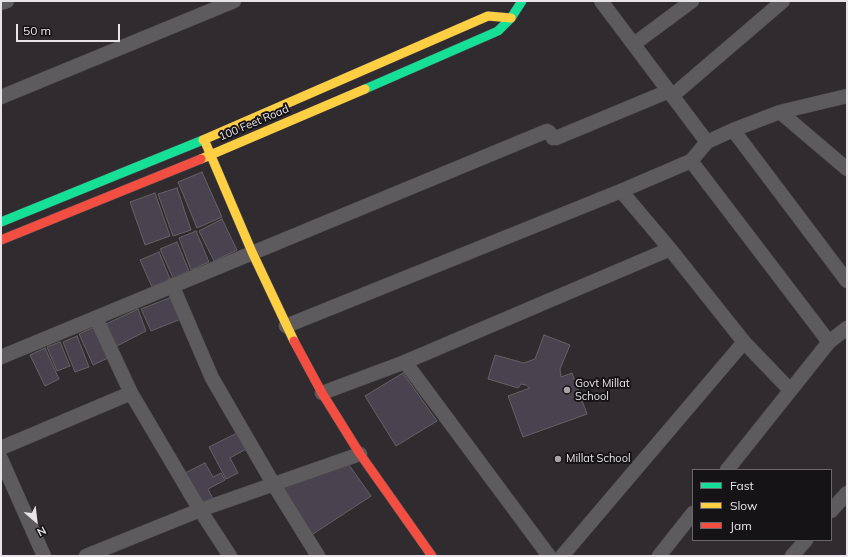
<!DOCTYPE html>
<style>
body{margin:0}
#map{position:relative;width:848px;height:557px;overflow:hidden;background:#2f2b2f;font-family:Mulish,sans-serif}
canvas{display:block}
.frame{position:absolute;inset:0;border:2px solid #e8e3e8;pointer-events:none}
.legend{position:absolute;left:692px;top:469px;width:140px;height:72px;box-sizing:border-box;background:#161316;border:1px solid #6a666a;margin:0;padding:5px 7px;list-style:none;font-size:12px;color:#e8e3e8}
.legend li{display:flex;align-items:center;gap:8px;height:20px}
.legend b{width:20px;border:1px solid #6a666a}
.north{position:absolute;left:16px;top:501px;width:40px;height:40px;-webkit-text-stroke:3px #161316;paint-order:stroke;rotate:152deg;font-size:11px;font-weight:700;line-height:16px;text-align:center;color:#e8e3e8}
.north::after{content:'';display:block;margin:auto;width:14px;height:18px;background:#e8e3e8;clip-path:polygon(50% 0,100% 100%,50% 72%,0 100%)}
.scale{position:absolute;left:16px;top:24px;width:104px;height:18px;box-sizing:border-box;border:2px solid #e8e3e8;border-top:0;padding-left:5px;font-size:12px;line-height:14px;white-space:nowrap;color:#e8e3e8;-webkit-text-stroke:3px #161316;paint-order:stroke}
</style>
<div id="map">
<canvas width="848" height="557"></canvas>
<div class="frame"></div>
<ul class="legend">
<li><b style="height:5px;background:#16e098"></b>Fast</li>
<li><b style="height:5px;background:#ffcf43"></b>Slow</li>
<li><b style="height:5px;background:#f24e42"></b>Jam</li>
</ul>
<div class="north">N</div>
<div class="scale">50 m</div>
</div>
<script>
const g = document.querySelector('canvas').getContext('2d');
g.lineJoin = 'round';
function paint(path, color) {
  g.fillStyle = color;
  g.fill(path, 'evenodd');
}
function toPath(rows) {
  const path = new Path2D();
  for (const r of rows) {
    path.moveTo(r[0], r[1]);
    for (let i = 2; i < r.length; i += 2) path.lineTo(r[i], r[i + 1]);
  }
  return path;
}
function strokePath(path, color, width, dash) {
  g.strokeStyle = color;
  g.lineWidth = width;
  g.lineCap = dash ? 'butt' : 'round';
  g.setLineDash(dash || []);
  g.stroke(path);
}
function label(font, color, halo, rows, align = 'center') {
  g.font = font + ' Mulish,sans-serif';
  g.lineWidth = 4;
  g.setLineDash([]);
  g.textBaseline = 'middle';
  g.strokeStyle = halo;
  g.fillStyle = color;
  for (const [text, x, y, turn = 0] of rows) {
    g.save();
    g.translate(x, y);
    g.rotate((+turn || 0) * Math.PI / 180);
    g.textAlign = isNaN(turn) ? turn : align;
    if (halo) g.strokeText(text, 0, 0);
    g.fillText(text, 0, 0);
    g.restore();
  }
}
const building = toPath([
 [202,172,222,217,197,228,178,182,202,172],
 [177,188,191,230,173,236,158,194,177,188],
 [155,193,170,236,145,245,130,202,155,193],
 [222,219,237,250,214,261,199,231,222,219],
 [196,231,209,262,191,270,179,238,196,231],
 [177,242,189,271,173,278,160,249,177,242],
 [159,252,170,279,152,287,140,260,159,252],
 [172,297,181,319,151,331,141,309,172,297],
 [138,309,146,331,117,346,106,324,138,309],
 [94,327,108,358,93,365,79,334,94,327],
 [544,335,570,345,560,369,561,377,572,373,587,414,523,437,508,396,530,388,526,385,521,384,518,388,488,379,495,355,524,363,535,359,544,335],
 [77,336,89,367,75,372,63,342,77,336],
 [60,342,70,366,57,371,47,347,60,342],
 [45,348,59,379,45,386,30,355,45,348],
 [403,373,437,421,396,446,365,396,403,373],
 [237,433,246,449,230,458,238,473,226,479,209,447,237,433],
 [205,463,213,477,221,473,225,480,208,489,215,503,203,510,183,474,205,463],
 [349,465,371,496,310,536,278,486,349,465]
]);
const street = toPath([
 [601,1,707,142],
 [1,3,7,1],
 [634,44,692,1],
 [672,96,783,1],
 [1,97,234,1],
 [780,112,847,169],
 [733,130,847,281],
 [691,161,829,342],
 [621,191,670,249,744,342,790,390],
 [172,285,212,378,274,485,318,556],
 [96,318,131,393],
 [286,326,621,191,691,161,707,142,733,130,780,112,847,96],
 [1,357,547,131,549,132,553,138,556,138,669,91],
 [405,362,549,556],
 [322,393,405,362,670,249],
 [1,448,131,393,200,510,230,556],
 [1,459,44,556],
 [727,470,829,342,847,328],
 [831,511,847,493],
 [86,556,200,510,360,454],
 [562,556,744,342],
 [659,556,693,513],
 [792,556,806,540]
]);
const fast = toPath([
 [365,89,498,31,511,18,522,1],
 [1,222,203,140]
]);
const slow = toPath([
 [203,140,488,16,511,18],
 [206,144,252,252,294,341],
 [201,159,365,89]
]);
const jam = toPath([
 [1,240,201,159],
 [294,341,322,393,360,454,432,556]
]);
const markers = [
 [567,390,4,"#a7a3a7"],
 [558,459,4,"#a7a3a7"]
];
const streetNames = [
 ["100 Feet Road",254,123,-23]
];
const poiNames = [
 ["Govt Millat",575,384],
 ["School",575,397],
 ["Millat School",566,459]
];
paint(building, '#49434f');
strokePath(building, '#646265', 1);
strokePath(street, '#4d494d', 15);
strokePath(fast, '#4d494d', 10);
strokePath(slow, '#4d494d', 10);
strokePath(jam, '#4d494d', 10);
strokePath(street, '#5d5b5d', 14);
strokePath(fast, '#16e098', 9);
strokePath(slow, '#ffcf43', 9);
strokePath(jam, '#f24e42', 9);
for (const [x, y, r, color] of markers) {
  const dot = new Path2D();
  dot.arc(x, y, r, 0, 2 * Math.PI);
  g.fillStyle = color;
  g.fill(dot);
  strokePath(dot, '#161316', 1.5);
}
label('11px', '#e8e3e8', '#161316', streetNames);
label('11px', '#e8e3e8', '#161316', poiNames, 'left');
</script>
